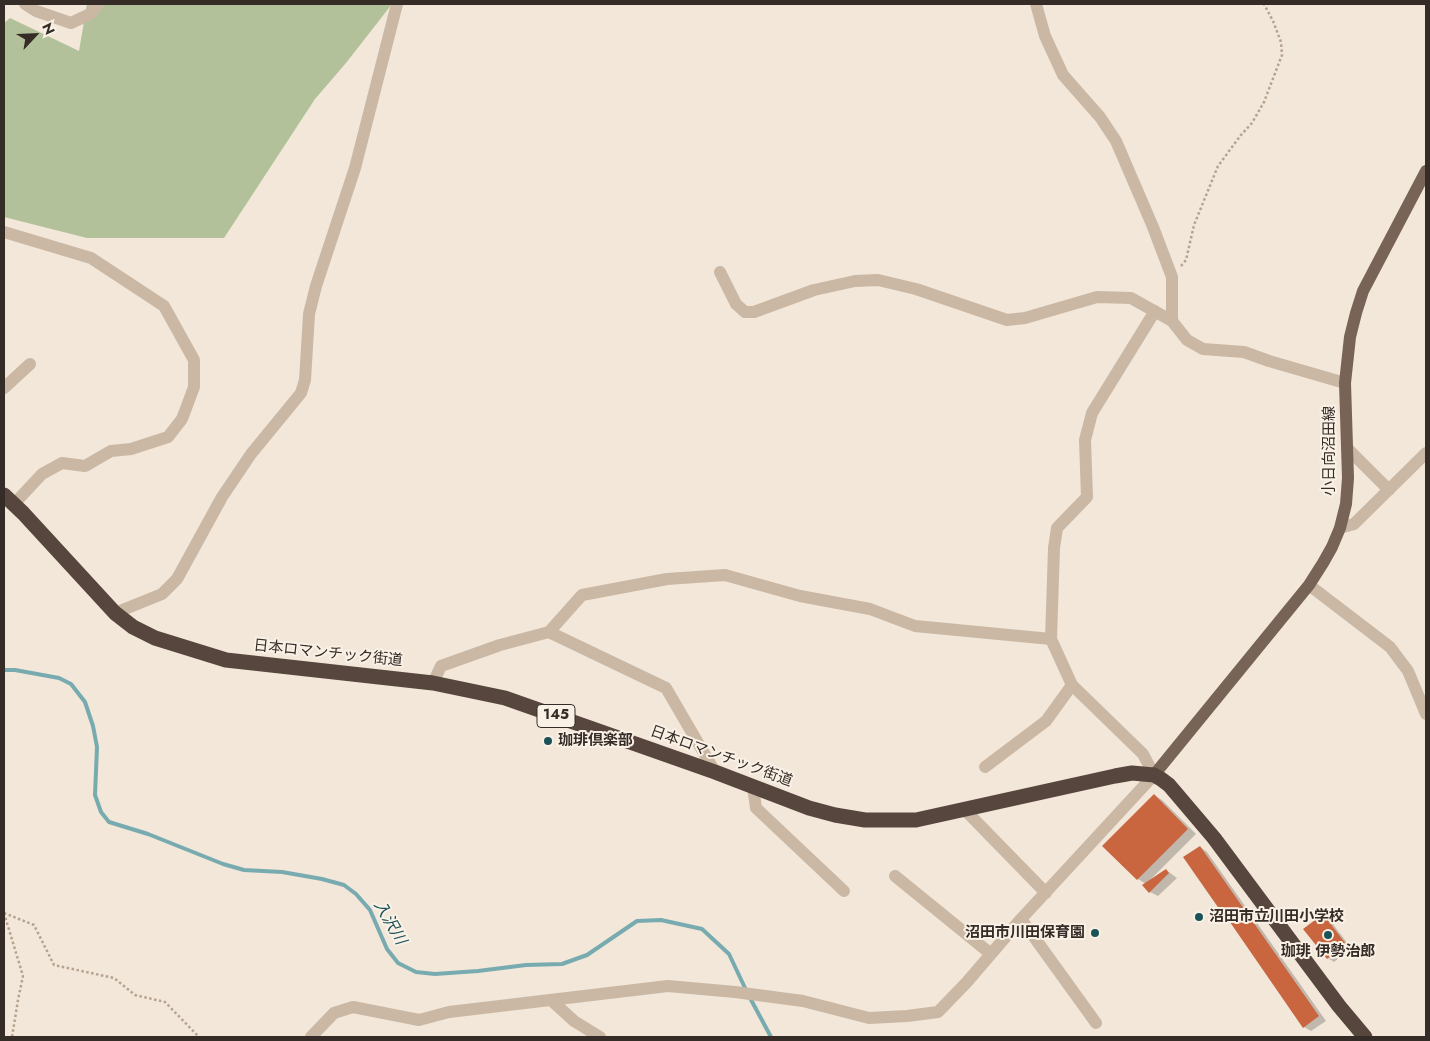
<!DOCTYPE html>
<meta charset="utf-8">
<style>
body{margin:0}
#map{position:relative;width:1430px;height:1041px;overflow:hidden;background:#f2e7d9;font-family:Jost,sans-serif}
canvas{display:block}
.frame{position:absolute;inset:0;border:5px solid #362c27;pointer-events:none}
.north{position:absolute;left:10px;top:10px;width:50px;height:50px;-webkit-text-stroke:4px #faf1e6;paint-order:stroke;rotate:65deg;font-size:14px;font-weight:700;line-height:20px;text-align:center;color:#362c27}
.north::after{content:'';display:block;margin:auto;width:18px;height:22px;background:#362c27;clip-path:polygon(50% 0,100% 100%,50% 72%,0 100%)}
</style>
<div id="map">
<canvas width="1430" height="1041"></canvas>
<div class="frame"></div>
<div class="north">N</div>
</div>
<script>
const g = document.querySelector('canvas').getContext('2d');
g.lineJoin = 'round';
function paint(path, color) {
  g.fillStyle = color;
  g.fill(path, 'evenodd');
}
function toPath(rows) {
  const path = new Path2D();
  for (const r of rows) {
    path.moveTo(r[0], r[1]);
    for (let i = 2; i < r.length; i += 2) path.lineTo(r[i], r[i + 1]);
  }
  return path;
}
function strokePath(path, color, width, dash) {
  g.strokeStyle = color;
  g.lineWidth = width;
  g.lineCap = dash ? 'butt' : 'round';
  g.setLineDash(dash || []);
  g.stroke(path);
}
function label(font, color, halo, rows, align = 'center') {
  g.font = font + ' Jost,"Noto Sans JP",sans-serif';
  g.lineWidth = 4;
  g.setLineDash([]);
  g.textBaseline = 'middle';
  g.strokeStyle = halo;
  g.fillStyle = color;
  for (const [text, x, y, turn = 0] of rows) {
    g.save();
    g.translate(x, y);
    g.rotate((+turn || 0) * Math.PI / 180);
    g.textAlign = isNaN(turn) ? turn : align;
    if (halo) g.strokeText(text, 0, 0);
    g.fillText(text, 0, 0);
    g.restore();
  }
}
const green = toPath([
 [87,4,392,4,346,63,315,99,224,238,87,238,4,217,4,23,10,18,79,51]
]);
const shadow = toPath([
 [1154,795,1162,800,1196,834,1151,879,1152,880,1166,870,1177,878,1158,896,1150,892,1146,884,1138,879],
 [1200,847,1207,852,1326,1021,1311,1031,1304,1027,1226,914,1223,912,1185,857],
 [1323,916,1329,919,1351,948,1334,962,1328,958]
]);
const stream = toPath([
 [4,670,15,670,59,678,71,684,85,702,93,726,97,747,95,795,101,812,109,822,148,834,223,864,244,870,282,872,322,879,344,885,356,894,370,910,387,949,398,963,416,972,435,974,478,971,526,965,562,964,587,955,637,921,661,920,702,929,729,954,746,990],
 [749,996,771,1037]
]);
const building = toPath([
 [1154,794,1188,829,1137,880,1102,846],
 [1200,846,1319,1016,1303,1028,1223,912,1222,913,1183,857],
 [1166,869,1169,873,1149,893,1142,885],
 [1323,914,1346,944,1327,959,1303,929]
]);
const path = toPath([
 [1181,266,1186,260,1194,225,1218,166,1241,135,1252,123,1264,102,1282,55,1281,42,1273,21,1264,4],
 [4,913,34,925,54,965,114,978,135,995,165,1002,199,1037],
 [4,913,23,976,18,1000,12,1037]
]);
const minor = toPath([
 [25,4,36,11,71,23,90,14,98,4],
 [1036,4,1045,36,1063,75,1100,117,1116,141,1153,227,1172,277,1172,321],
 [4,232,91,258,164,306,194,360,194,387,182,419,168,437,131,449,111,451,85,466,62,463,42,474,14,504],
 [720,272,736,304,745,312,754,312,814,290,855,281,878,280,916,289,1007,320,1025,318,1097,297,1131,298,1172,321,1187,340,1203,349,1244,352,1269,361,1345,383],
 [4,388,30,364],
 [1347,448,1389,490],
 [1340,528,1354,524,1426,453],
 [1309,585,1390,647,1408,671,1426,714],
 [115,613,162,594,177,579,222,497,251,454,301,393,305,380,309,314,316,286,355,168,397,4],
 [549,632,666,688,715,772],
 [1051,639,1054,548,1057,528,1087,497,1085,440,1092,413,1155,311],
 [985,767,1046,721,1072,685],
 [753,787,756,808,844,891],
 [965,810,1046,893],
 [895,876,991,954],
 [1021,919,1096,1023],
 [551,1000,574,1021,600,1037],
 [311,1037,334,1013,353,1007,419,1020,449,1012,668,986,735,992,803,1001,869,1018,907,1016,938,1012,967,982,1021,919,1154,775,1143,754,1072,685,1051,639,915,626,870,609,800,596,725,575,667,579,582,595,549,632,500,645,441,666,433,683]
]);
const major = toPath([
 [1154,775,1309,585,1323,563,1332,547,1340,528,1346,504,1348,478,1345,383,1350,337,1356,313,1363,291,1426,171]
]);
const highway = toPath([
 [4,495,23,513,115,613,133,627,155,638,226,660,433,683,505,698,715,772,809,808,835,815,865,820,916,820,1115,776,1132,773,1154,775,1161,779,1169,785,1214,838,1339,1006,1365,1037]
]);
const markers = [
 [548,741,5,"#1b5258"],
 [1199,917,5,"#1b5258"],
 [1095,933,5,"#1b5258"],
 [1328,935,5,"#1b5258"]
];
const shields = [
 [556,716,38]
];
const shieldNames = [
 ["145",556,716]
];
const streetNames = [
 ["小日向沼田線",1330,451,-90],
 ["日本ロマンチック街道",328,654,6],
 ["日本ロマンチック街道",721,757,20]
];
const poiNames = [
 ["珈琲倶楽部",558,741],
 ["沼田市立川田小学校",1209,917],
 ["沼田市川田保育園",1085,933,"right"],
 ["珈琲 伊勢治郎",1328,952,"center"]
];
const waterNames = [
 ["入沢川",389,923,60]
];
paint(green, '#b2c199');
paint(shadow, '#0003');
strokePath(stream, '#78abb0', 4);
paint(building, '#c96640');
strokePath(path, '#b6a28f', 2.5, [2.5, 2.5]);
strokePath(minor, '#cab8a5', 12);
strokePath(major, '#786457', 12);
strokePath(highway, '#57463d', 15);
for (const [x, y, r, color] of markers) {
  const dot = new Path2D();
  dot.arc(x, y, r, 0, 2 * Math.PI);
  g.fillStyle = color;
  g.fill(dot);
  strokePath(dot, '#faf1e6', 2);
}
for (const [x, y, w] of shields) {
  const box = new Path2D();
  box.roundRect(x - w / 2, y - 11.5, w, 23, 4);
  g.fillStyle = '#faf1e6';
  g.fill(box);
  strokePath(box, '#362c27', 1);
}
label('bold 14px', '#362c27', null, shieldNames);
label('15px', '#362c27', '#faf1e6', streetNames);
label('bold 15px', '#362c27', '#faf1e6', poiNames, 'left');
label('italic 16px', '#1b5258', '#faf1e6', waterNames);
</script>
